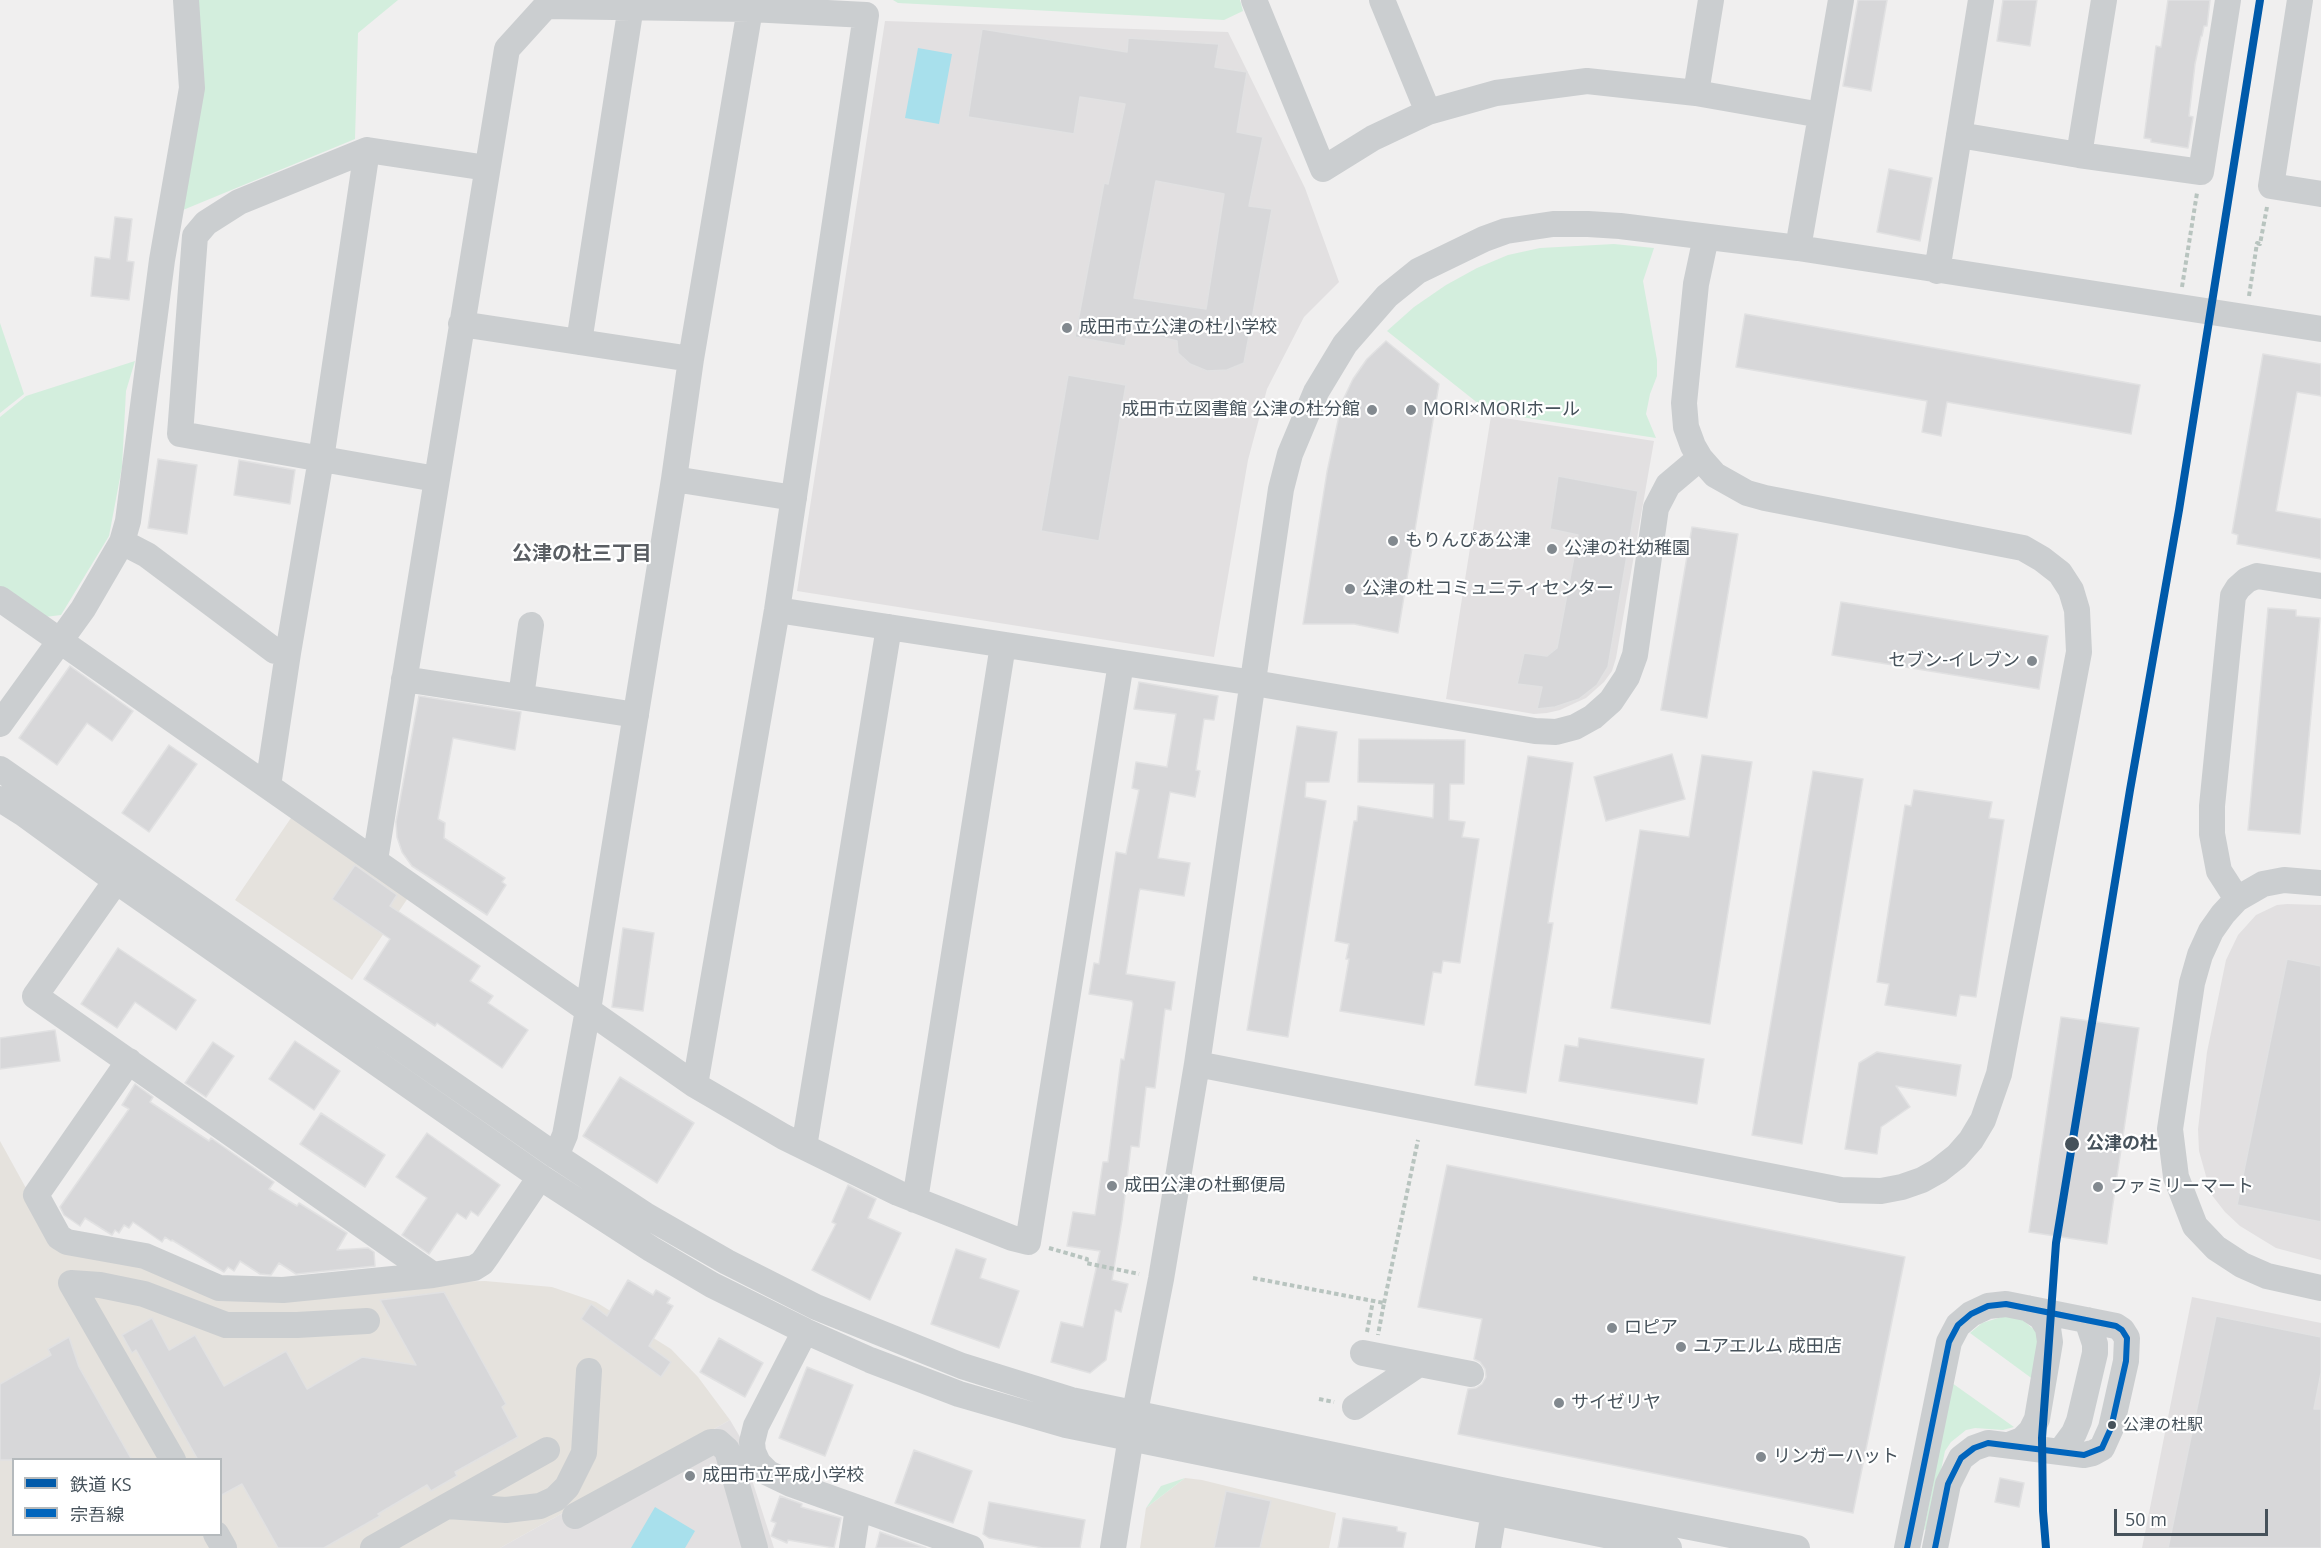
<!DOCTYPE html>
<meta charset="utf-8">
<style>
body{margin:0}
#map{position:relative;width:2321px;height:1548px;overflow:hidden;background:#f0efef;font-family:"Open Sans","Noto Sans JP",sans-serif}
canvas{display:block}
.legend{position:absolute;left:12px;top:1458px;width:210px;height:78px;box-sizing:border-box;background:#fff;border:2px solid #b5babd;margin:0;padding:8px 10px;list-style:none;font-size:18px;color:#46525b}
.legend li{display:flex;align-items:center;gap:12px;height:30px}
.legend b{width:30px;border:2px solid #b5babd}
.scale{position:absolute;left:2114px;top:1509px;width:154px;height:27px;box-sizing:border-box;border:3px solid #46525b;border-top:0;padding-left:8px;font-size:18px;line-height:21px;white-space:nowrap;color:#46525b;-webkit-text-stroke:4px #fff;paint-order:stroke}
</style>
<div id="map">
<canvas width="2321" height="1548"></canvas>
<ul class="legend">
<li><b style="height:8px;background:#005aaa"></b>鉄道 KS</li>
<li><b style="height:8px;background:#0065bd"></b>宗吾線</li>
</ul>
<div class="scale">50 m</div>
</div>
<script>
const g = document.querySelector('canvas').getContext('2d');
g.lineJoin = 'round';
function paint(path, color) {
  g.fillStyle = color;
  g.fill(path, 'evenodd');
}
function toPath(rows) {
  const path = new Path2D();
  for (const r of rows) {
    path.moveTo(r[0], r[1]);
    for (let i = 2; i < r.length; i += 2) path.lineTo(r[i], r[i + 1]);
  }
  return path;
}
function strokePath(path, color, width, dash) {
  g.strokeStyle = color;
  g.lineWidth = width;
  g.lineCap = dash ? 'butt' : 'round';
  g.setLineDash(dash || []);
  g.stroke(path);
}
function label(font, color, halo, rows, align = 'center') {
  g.font = font + ' "Open Sans","Noto Sans JP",sans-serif';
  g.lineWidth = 4.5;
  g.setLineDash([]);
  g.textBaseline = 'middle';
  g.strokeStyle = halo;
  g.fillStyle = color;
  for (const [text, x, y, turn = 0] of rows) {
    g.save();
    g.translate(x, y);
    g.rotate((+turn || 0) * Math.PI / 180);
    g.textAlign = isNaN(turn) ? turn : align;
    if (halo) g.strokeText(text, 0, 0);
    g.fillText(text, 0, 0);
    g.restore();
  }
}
const commercial = toPath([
 [293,815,410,895,352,980,235,900],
 [0,1141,59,1248,146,1265,216,1297,443,1282,485,1281,552,1287,596,1302,671,1349,698,1377,730,1420,500,1548,0,1548],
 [14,1460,220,1460,220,1534,14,1534],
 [1185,1478,1202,1480,1336,1513,1329,1548,1140,1548,1146,1508]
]);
const education = toPath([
 [885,21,1228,32,1305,188,1339,282,1304,317,1267,389,1248,460,1214,657,797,591],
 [1491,416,1654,441,1616,658,1612,671,1604,682,1586,698,1560,710,1547,713,1534,714,1446,699],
 [2287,904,2321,905,2321,1260,2276,1248,2240,1226,2225,1212,2211,1194,2199,1151,2198,1129,2207,1052,2226,960,2238,935,2256,915,2277,905],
 [2192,1297,2321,1323,2321,1548,2142,1548],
 [730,1420,740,1437,744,1455,774,1548,500,1548]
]);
const green = toPath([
 [198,0,398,0,358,33,355,139,183,210],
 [893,0,1240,0,1243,11,1224,20,898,3],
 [1614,244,1654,248,1643,281,1657,360,1657,376,1650,394,1646,414,1656,438,1489,412,1387,331,1414,307,1446,285,1477,268,1508,255,1540,248],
 [0,323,24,394,0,413],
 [135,361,126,391,122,467,109,536,61,615,45,617,0,586,0,417,26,396],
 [2005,1316,2019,1317,2037,1332,2040,1341,2034,1380,1970,1333,1982,1323],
 [1952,1383,2014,1427,2003,1430,1975,1428,1966,1430,1951,1442,1945,1451,1929,1528,1924,1530],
 [1185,1478,1146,1508,1161,1486]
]);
const water = toPath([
 [918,48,952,54,939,124,905,118],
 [655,1507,695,1531,685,1548,631,1548]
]);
const building = toPath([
 [1858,0,1887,0,1871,91,1843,86,1858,0],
 [2003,0,2037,0,2030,46,1997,41,2003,0],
 [2168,0,2210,0,2207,26,2204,26,2202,36,2201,36,2195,64,2189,116,2193,117,2188,148,2151,142,2151,139,2144,138,2156,46,2161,47,2168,0],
 [982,29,1127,52,1128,38,1219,44,1215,67,1247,72,1237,132,1263,137,1249,206,1272,209,1244,363,1227,370,1207,371,1190,364,1178,353,1177,341,1128,329,1125,346,1075,337,1104,183,1108,184,1125,104,1080,97,1074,134,968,117,982,29],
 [1156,181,1224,194,1206,309,1134,298,1156,181],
 [1889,169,1932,178,1920,241,1877,232,1889,169],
 [115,217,132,219,127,261,134,262,129,300,91,296,95,257,110,259,115,217],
 [1745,314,2140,385,2131,434,1947,402,1941,436,1922,432,1927,401,1736,367,1745,314],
 [1386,341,1439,384,1398,633,1354,624,1303,624,1327,472,1342,402,1353,379,1367,359,1386,341],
 [2263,354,2321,364,2321,396,2297,392,2276,511,2321,519,2321,559,2237,544,2238,535,2232,533,2263,354],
 [1068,375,1126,385,1099,541,1041,531,1068,375],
 [158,459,197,465,187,534,148,528,158,459],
 [239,460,295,470,290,504,234,495,239,460],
 [1558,476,1638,491,1608,667,1597,685,1579,699,1555,707,1537,709,1542,687,1517,684,1524,653,1547,656,1557,648,1578,535,1550,529,1558,476],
 [1692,527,1738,534,1707,718,1661,710,1692,527],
 [1841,602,2048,636,2039,689,1832,655,1841,602],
 [2268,608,2296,610,2296,616,2320,618,2300,834,2248,830,2268,608],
 [70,666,133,711,112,741,87,723,57,765,19,738,70,666],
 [1139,682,1218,696,1214,720,1204,719,1196,770,1200,771,1195,797,1170,792,1158,858,1190,863,1184,896,1140,889,1139,892,1126,974,1175,982,1171,1010,1165,1009,1155,1088,1146,1087,1139,1147,1131,1146,1122,1220,1112,1280,1128,1284,1121,1312,1115,1310,1106,1360,1090,1373,1051,1362,1061,1322,1083,1327,1100,1251,1067,1246,1073,1212,1095,1215,1103,1162,1108,1162,1121,1059,1124,1060,1133,1004,1132,1001,1089,994,1094,963,1099,964,1116,852,1126,854,1139,790,1132,788,1136,762,1167,767,1176,714,1134,709,1139,682],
 [419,696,521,712,515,750,453,738,438,819,445,823,444,838,505,878,502,882,506,885,487,915,412,866,402,852,397,837,396,822,419,696],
 [1297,726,1337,732,1329,782,1306,782,1305,797,1326,801,1288,1037,1247,1030,1297,726],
 [1359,739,1465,740,1464,784,1450,784,1449,820,1465,822,1462,837,1479,839,1460,963,1443,961,1441,973,1433,972,1424,1025,1340,1011,1349,959,1346,959,1349,944,1335,941,1354,821,1357,821,1358,806,1433,818,1434,784,1358,782,1359,739],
 [169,745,197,764,149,832,122,813,169,745],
 [1672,754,1685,799,1606,821,1594,777,1672,754],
 [1702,755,1752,762,1710,1024,1611,1008,1640,830,1689,837,1702,755],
 [1528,756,1573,763,1548,923,1553,923,1526,1093,1475,1085,1528,756],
 [1813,771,1863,779,1802,1144,1752,1135,1813,771],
 [1914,790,1992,802,1989,818,2004,820,1976,997,1960,995,1956,1016,1885,1005,1889,984,1877,982,1905,805,1911,806,1914,790],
 [355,865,397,895,390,906,480,966,470,981,493,996,488,1003,528,1030,502,1068,437,1023,435,1026,364,979,390,939,332,899,355,865],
 [623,928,654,933,643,1011,612,1007,623,928],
 [118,948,196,1000,176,1030,135,1002,117,1028,81,1004,118,948],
 [2287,959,2321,966,2321,1222,2237,1205,2287,959],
 [2061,1017,2139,1028,2107,1244,2029,1232,2061,1017],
 [55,1030,60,1061,0,1069,0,1038,55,1030],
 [1579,1038,1704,1059,1697,1104,1559,1081,1565,1045,1578,1047,1579,1038],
 [295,1041,340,1071,314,1110,269,1079,295,1041],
 [213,1042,234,1056,206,1097,185,1083,213,1042],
 [1877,1052,1961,1065,1956,1096,1896,1086,1910,1107,1881,1127,1877,1154,1845,1149,1859,1063,1877,1052],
 [620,1077,694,1123,657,1183,583,1136,620,1077],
 [135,1084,153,1097,150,1102,209,1141,211,1138,274,1182,269,1189,297,1206,299,1203,347,1233,337,1250,368,1248,374,1252,375,1266,296,1274,279,1263,271,1275,260,1274,240,1261,234,1271,228,1267,224,1272,172,1240,171,1241,165,1237,162,1242,133,1222,129,1228,124,1225,119,1233,115,1230,112,1235,85,1218,80,1226,64,1215,60,1207,129,1109,122,1105,135,1084],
 [321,1113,385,1155,365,1187,300,1144,321,1113],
 [427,1133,500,1185,478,1216,471,1211,466,1219,457,1213,429,1254,402,1235,427,1198,396,1177,427,1133],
 [1447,1165,1905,1257,1853,1513,1458,1434,1468,1389,1476,1388,1482,1384,1486,1377,1485,1369,1480,1362,1474,1359,1482,1319,1418,1307,1447,1165],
 [848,1185,876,1199,868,1218,901,1233,870,1300,812,1270,836,1224,832,1222,848,1185],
 [956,1249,986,1259,980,1278,1019,1291,999,1348,931,1324,956,1249],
 [628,1280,653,1295,656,1290,670,1298,667,1303,673,1306,649,1346,671,1362,661,1377,581,1319,591,1304,607,1316,628,1280],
 [444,1292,506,1404,502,1407,518,1437,455,1472,457,1476,431,1491,427,1485,378,1514,380,1516,324,1548,278,1548,242,1484,220,1496,220,1460,198,1460,136,1350,132,1353,122,1335,152,1318,169,1350,195,1335,224,1386,286,1351,307,1389,362,1357,416,1365,380,1300,444,1292],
 [2216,1316,2321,1337,2321,1373,2314,1409,2321,1409,2321,1548,2168,1548,2216,1316],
 [69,1337,79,1367,132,1460,0,1460,0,1384,51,1355,48,1349,69,1337],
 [719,1338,763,1363,745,1397,700,1372,719,1338],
 [807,1367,853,1385,825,1456,779,1438,807,1367],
 [914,1450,972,1471,953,1523,895,1503,914,1450],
 [2000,1478,2024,1483,2019,1507,1995,1502,2000,1478],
 [1226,1491,1271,1501,1260,1548,1214,1548,1226,1491],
 [780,1496,802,1504,801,1507,841,1518,834,1548,788,1540,787,1543,771,1536,776,1523,771,1521,780,1496],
 [989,1502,1085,1520,1080,1548,1043,1548,989,1538,983,1534,989,1502],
 [1343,1518,1397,1527,1397,1531,1406,1533,1403,1548,1338,1548,1343,1518],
 [880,1532,926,1548,876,1548,880,1532]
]);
const path = toPath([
 [2182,287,2197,193],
 [2249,296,2257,243,2260,244,2267,207],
 [1049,1248,1087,1259,1086,1263,1139,1274],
 [1253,1278,1384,1303,1378,1335],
 [1384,1303,1418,1140],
 [1367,1332,1373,1301],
 [1319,1399,1334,1402]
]);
const minor = toPath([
 [1254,0,1323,169,1373,138,1428,112,1496,93,1587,81,1696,93,1821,115],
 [1382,0,1428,112],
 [2300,0,2271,186,2321,194],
 [1696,93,1711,0],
 [1959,135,2079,155,2104,0],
 [367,150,239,202,206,223,195,236,180,434,436,479],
 [2079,155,2201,172,2228,0],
 [1798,248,1841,0],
 [1937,271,1981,0],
 [461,324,691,359],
 [579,342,631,6],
 [674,479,794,498],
 [122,542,147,555,275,651,288,653],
 [0,599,695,1085,784,1137,898,1193,1012,1238,1028,1242,1121,663],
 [777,610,1254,683,1535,731,1556,732,1575,727,1593,717,1611,701,1627,677,1635,655,1656,508,1668,485,1700,458],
 [404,679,636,715],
 [521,697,531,625],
 [0,724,83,609,122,542,128,521,162,260,192,88,186,0],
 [0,769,556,1156,647,1216,727,1262,816,1307,962,1366,1071,1400,1501,1490,1797,1548],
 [268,786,288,653,321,459,367,150,487,168],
 [0,799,24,814,116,881,540,1177,651,1249,712,1285,805,1331,870,1360,959,1394,1066,1425,1669,1548],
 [375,860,507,49,546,6,750,9,866,15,777,610,695,1085],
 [116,881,35,996,433,1275],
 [2321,883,2284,880,2263,884,2237,899,2223,914,2211,931,2200,955,2192,983,2170,1129,2176,1177,2195,1226,2216,1248,2242,1265,2267,1276,2321,1288],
 [2237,899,2219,871,2212,834,2212,806,2233,596,2238,588,2247,580,2257,576,2321,586],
 [129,1061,36,1195,59,1237,67,1242,145,1256,219,1288,283,1290,433,1275,474,1268,482,1263,487,1256,540,1177],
 [1197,1064,1841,1190,1881,1191,1902,1187,1922,1180,1938,1171,1957,1156,1971,1140,1983,1120,1999,1074,2079,652,2077,610,2071,590,2060,573,2042,559,2023,548,1765,498,1747,493,1715,475,1700,458,1693,446,1686,427,1684,403,1696,284,1706,237],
 [804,1147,889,627],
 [556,1156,565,1135,588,1010,674,479,691,359,750,9],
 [915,1200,1003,645],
 [71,1283,100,1285,144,1294,226,1325,297,1325,367,1321],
 [71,1283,173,1460],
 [805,1331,756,1426,752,1442,753,1452,758,1463,768,1473,791,1484,971,1548],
 [1363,1353,1471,1374],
 [1355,1407,1419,1364],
 [2009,1445,2022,1440,2031,1431,2037,1419,2050,1342,2048,1328,2041,1317,2027,1308],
 [2060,1452,2074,1433,2079,1421,2095,1353,2095,1344,2087,1320],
 [447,1506,547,1450],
 [575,1516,711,1442,718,1442,727,1450,755,1548],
 [216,1534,224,1548],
 [373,1548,447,1506,506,1510,540,1506,555,1499,567,1487,584,1453,589,1371],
 [852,1548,858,1508],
 [1113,1548,1135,1412,1161,1279,1197,1064,1281,489,1290,454,1316,392,1345,344,1387,296,1418,271,1484,239,1506,231,1553,224,1588,224,1620,226,1798,248,2321,329],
 [1488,1548,1494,1512],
 [1907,1548,1949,1342,1958,1325,1971,1314,1988,1306,2006,1304,2116,1326,2122,1330,2127,1338,2126,1361,2111,1428,2102,1448,2093,1453,2084,1455,1988,1443,1974,1448,1961,1458,1948,1484,1935,1548]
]);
const bus1 = toPath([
 [1907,1548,1949,1342,1958,1325,1971,1314,1988,1306,2006,1304,2116,1326,2122,1330,2127,1338,2126,1361,2111,1428,2102,1448,2084,1455,1988,1443,1974,1448,1961,1458,1948,1484,1935,1548]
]);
const rail1 = toPath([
 [2046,1548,2043,1511,2042,1438,2056,1243,2130,790,2179,510,2260,0]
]);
const markers = [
 [1067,328,6,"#82898f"],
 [1372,410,6,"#82898f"],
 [1411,410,6,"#82898f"],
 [1393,541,6,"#82898f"],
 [1552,549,6,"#82898f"],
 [1350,589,6,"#82898f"],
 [2032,661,6,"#82898f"],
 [2072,1144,8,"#46525b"],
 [1112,1186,6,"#82898f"],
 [2098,1187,6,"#82898f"],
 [1612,1328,6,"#82898f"],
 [1681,1347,6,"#82898f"],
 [1559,1403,6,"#82898f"],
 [2112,1425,5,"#46525b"],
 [1761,1457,6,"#82898f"],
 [690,1476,6,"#82898f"]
];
const busNames = [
 ["公津の杜駅",2123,1425]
];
const poiNames = [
 ["成田市立公津の杜小学校",1079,328],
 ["成田市立図書館 公津の杜分館",1360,410,"right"],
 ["MORI×MORIホール",1423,410],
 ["もりんぴあ公津",1405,541],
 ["公津の社幼稚園",1564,549],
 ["公津の杜コミュニティセンター",1362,589],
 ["セブン-イレブン",2020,661,"right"],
 ["成田公津の杜郵便局",1124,1186],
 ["ファミリーマート",2110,1187],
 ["ロピア",1624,1328],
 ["ユアエルム 成田店",1693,1347],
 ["サイゼリヤ",1571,1403],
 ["リンガーハット",1773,1457],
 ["成田市立平成小学校",702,1476]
];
const stopNames = [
 ["公津の杜",2086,1144]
];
const neighbourhoodNames = [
 ["公津の杜三丁目",582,554]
];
paint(commercial, '#e5e2dd');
paint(education, '#e2e0e1');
paint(green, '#d3eedd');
paint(water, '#a8e0ec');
paint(building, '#d7d7d9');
strokePath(building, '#e1e1e2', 1.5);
strokePath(path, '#b8c4bf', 4, [4.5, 3]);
strokePath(minor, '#cbced0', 26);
strokePath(bus1, '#0065bd', 6);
strokePath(rail1, '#005aaa', 8);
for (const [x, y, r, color] of markers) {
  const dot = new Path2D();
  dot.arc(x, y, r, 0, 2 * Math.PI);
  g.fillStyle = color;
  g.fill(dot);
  strokePath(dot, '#fff', 2);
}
label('16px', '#46525b', '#fff', busNames, 'left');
label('18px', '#46525b', '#fff', poiNames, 'left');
label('bold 18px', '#46525b', '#fff', stopNames, 'left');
label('bold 20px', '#5a5e63', '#fff', neighbourhoodNames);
</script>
